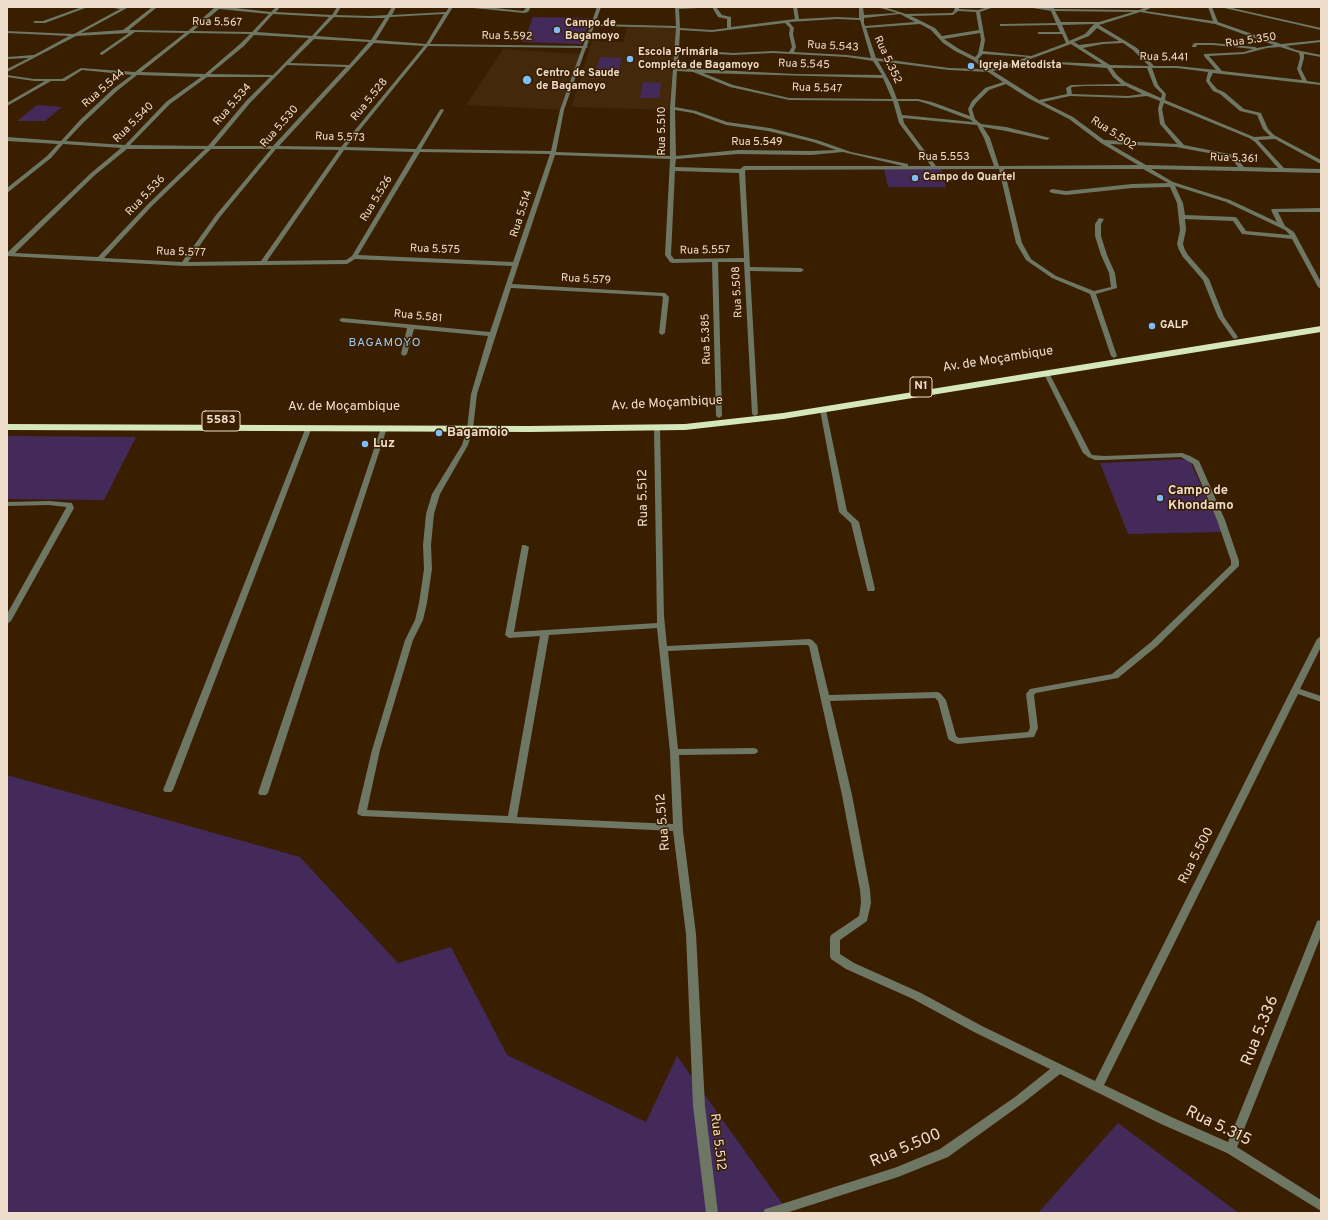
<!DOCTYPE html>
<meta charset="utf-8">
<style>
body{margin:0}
#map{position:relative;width:1328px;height:1220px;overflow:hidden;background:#391e00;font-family:Overpass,sans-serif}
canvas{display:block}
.frame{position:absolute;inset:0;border:8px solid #efddcb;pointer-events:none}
</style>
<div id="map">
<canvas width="1328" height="1220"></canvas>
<div class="frame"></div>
</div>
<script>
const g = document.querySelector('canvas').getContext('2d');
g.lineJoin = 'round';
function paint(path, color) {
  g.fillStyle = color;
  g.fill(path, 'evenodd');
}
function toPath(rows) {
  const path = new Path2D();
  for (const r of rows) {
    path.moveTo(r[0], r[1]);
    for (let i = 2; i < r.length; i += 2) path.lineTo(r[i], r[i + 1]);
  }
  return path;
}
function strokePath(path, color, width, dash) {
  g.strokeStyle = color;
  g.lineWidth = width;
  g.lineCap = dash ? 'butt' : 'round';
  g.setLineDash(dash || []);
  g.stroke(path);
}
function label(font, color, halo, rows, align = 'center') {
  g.font = font + ' Overpass,sans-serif';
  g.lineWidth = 3;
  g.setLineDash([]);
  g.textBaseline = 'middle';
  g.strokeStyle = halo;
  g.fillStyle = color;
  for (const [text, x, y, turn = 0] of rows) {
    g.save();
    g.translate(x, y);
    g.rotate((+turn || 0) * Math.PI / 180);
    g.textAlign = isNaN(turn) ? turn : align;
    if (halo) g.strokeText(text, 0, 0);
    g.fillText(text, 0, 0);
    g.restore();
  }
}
const built = toPath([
 [627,27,676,28,669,110,571,107,592,41,623,42],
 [503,49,580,54,562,110,466,105]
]);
const green = toPath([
 [533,17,590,18,582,44,523,42],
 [600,57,622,58,618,72,596,72],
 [643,82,661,83,659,98,640,98],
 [37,105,62,107,45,121,17,121],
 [884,169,941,169,946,187,888,187],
 [7,436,136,437,104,500,7,499],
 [1189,459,1223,532,1128,534,1100,463],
 [7,775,300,857,398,963,451,947,507,1055,646,1122,677,1056,789,1213,7,1213],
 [1118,1123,1239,1213,1038,1213]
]);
const street = toPath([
 [7,7,11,7,7,9,7,7],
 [82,7,88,7,45,23,35,23,33,22,35,21,43,21,82,7],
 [107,7,129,7,81,33,123,30,151,8,136,8,134,7,197,7,195,8,156,8,129,30,188,31,214,8,212,7,227,7,271,12,276,7,280,7,276,12,332,15,337,7,341,7,336,15,370,16,387,15,392,7,396,7,392,15,446,12,449,7,453,7,430,44,583,46,597,7,601,7,595,24,676,26,675,7,700,7,698,8,679,9,680,28,712,30,727,28,727,19,718,17,712,7,716,7,722,15,731,17,731,27,795,19,793,7,797,7,799,19,837,17,859,18,859,7,863,7,864,15,897,13,877,7,884,7,906,14,952,13,954,11,955,7,959,7,959,9,978,10,987,7,994,7,980,12,985,40,983,51,1031,56,1066,43,1062,34,1039,34,1037,33,1039,32,1060,32,1057,25,1000,26,1000,24,1002,24,1056,23,1051,11,1027,7,1049,8,1049,7,1053,7,1054,9,1139,10,1146,7,1152,7,1145,11,1213,21,1208,7,1212,7,1218,22,1281,44,1321,40,1321,42,1286,46,1296,50,1321,55,1321,57,1304,54,1304,58,1301,69,1307,81,1321,83,1321,85,1213,73,1210,79,1210,81,1217,89,1224,92,1244,109,1261,113,1268,129,1274,135,1321,160,1321,164,1319,163,1275,139,1258,140,1284,168,1321,169,1321,173,1151,169,1173,182,1230,200,1277,222,1271,210,1272,209,1321,208,1321,212,1278,212,1285,226,1294,232,1321,282,1321,289,1318,287,1292,239,1242,234,1233,221,1185,219,1186,230,1183,244,1185,250,1188,255,1209,279,1224,317,1238,337,1235,339,1233,338,1218,317,1203,280,1183,257,1179,250,1177,244,1180,230,1177,203,1170,187,1132,188,1066,195,1052,193,1049,191,1052,189,1066,191,1132,184,1168,183,1143,169,1004,169,1022,243,1031,259,1056,276,1094,291,1111,287,1109,273,1101,255,1095,236,1095,224,1099,218,1104,219,1101,224,1101,236,1107,255,1115,273,1117,288,1096,294,1117,356,1114,358,1111,356,1090,294,1052,278,1026,260,1016,243,999,169,746,170,745,171,750,267,801,268,804,270,801,272,750,271,758,414,755,416,752,414,744,262,718,262,722,416,719,418,716,416,712,262,672,263,670,262,665,255,670,159,555,155,512,284,665,293,669,297,665,333,662,335,659,333,663,297,661,296,511,288,477,394,473,429,468,445,440,494,434,514,431,545,432,569,427,603,423,620,413,640,380,750,367,810,508,816,540,636,509,638,505,635,522,545,525,545,529,547,514,632,657,623,654,428,657,426,660,428,664,616,667,646,809,639,812,640,817,645,829,695,937,692,940,693,946,700,956,736,959,738,1028,732,1030,728,1026,694,1030,689,1112,674,1151,642,1231,565,1231,561,1217,520,1193,464,1181,457,1104,460,1095,460,1088,457,1083,453,1044,374,1047,372,1049,373,1090,452,1092,455,1104,456,1182,453,1190,456,1199,461,1225,520,1239,561,1239,566,1157,646,1118,678,1036,693,1034,695,1038,728,1034,737,958,744,955,743,949,740,948,738,938,701,935,698,830,701,852,795,870,890,871,903,867,921,840,940,840,954,854,963,921,993,982,1026,1095,1081,1291,690,1317,639,1321,636,1321,647,1300,689,1321,696,1321,702,1298,694,1104,1085,1169,1116,1228,1142,1316,924,1317,921,1321,920,1321,936,1237,1147,1321,1200,1321,1211,1227,1153,1161,1124,1060,1074,1023,1103,948,1157,898,1177,786,1213,763,1213,765,1209,769,1208,897,1167,940,1149,1015,1097,1050,1069,974,1032,913,999,846,969,831,959,830,956,830,938,831,935,859,916,861,903,860,890,842,795,809,646,807,645,801,645,668,651,678,749,754,748,757,749,758,751,757,753,754,754,679,755,683,831,696,934,705,1106,718,1213,706,1213,693,1106,686,934,673,831,362,816,359,815,357,813,372,750,405,640,415,620,419,603,424,569,423,545,426,514,432,494,462,445,467,429,471,394,488,336,414,329,407,354,404,356,401,354,407,328,342,322,339,320,342,318,490,332,512,266,355,259,347,264,184,266,7,256,7,252,8,252,91,173,121,148,63,144,51,158,7,193,7,188,47,156,58,144,7,141,7,137,61,141,80,120,113,89,132,75,82,70,65,81,51,81,7,106,7,103,45,81,34,81,7,77,7,75,34,79,62,79,81,68,135,72,185,33,135,32,102,55,100,54,100,53,129,33,76,36,7,72,7,69,29,58,7,59,7,57,34,55,69,36,7,33,7,31,74,34,120,9,107,7],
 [219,9,269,14,252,32,193,31,219,9],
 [958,11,976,12,979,30,942,36,935,28,911,16,953,15,958,11],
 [1055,11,1133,12,1099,22,1061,22,1055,11],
 [1140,12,1215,24,1274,45,1257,48,1255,47,1213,43,1195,43,1193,44,1192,47,1196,47,1197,45,1213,45,1253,49,1244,52,1204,54,1204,56,1216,70,1177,66,1154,66,1137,48,1099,25,1140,12],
 [273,14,329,17,312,36,257,32,273,14],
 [444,14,426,44,376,40,390,17,444,14],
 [900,14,915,22,865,26,864,23,864,18,900,14],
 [334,17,370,18,385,18,371,40,316,36,334,17],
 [837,19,860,20,871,58,847,55,794,52,796,47,793,34,794,28,789,22,837,19],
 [785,23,790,28,789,34,792,47,789,52,773,51,733,53,679,49,680,30,712,32,785,23],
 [920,24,931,30,943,43,955,51,973,60,984,69,949,68,876,58,866,28,920,24],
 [1094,24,1085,34,1069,41,1062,25,1094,24],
 [594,26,676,28,670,108,670,156,556,152,564,110,586,48,588,47,587,46,594,26],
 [1097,28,1119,41,1103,42,1079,45,1074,42,1089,36,1097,28],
 [190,33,250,34,240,44,205,74,141,72,190,33],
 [980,33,981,40,978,54,975,57,959,49,944,39,980,33],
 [254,35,309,38,273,75,210,74,244,46,254,35],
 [314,39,369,42,349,65,290,63,314,39],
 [374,43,424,46,341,147,279,146,374,43],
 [1123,43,1133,50,1149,66,1110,65,1083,48,1103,44,1123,43],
 [1071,44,1102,64,1058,62,1014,65,1071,44],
 [428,46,582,48,560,110,551,151,421,149,444,110,442,109,440,110,416,149,346,147,428,46],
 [1280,47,1299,53,1300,58,1297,69,1302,80,1222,71,1209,56,1244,54,1267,48,1280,47],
 [679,52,733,55,773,53,847,57,873,61,882,75,796,74,677,68,679,52],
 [983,54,1027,57,1004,66,990,69,978,59,983,54],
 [878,61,949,70,988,72,1003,82,985,88,972,101,968,109,970,116,932,102,918,99,897,99,892,86,878,61],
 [1058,64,1107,68,1113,77,1121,84,1071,85,1066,88,1067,94,1039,100,993,71,1011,67,1013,68,1058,64],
 [287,65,346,67,273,146,214,146,250,103,287,65],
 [1112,68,1147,68,1154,86,1162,94,1161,98,1125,82,1117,75,1112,68],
 [1152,68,1177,68,1208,72,1206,81,1213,91,1220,94,1240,111,1257,115,1263,129,1270,136,1254,137,1165,100,1166,94,1158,85,1152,68],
 [677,71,693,72,730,87,789,100,893,101,899,123,931,166,908,166,908,164,851,152,817,140,770,128,727,122,696,111,675,107,677,71],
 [703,73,883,78,892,99,789,98,733,85,703,73],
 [137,75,201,77,166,102,125,145,66,141,84,122,117,91,137,75],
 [207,77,270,77,246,101,208,146,130,145,170,104,207,77],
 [1006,84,1028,98,1069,119,1101,143,1138,165,999,166,990,138,983,127,1006,131,1047,140,1050,138,1006,127,981,124,975,119,972,109,976,103,989,90,1006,84],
 [1084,86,1126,86,1142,94,1128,96,1072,94,1071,88,1072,87,1084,86],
 [1070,96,1128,98,1147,96,1160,101,1158,109,1160,124,1177,144,1104,140,1073,117,1043,102,1070,96],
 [898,101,918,101,928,104,971,120,973,122,902,115,898,101],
 [1164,103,1249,138,1255,142,1278,168,1244,167,1234,155,1184,145,1165,124,1162,109,1164,103],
 [675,110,693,113,726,125,768,131,813,142,836,150,811,151,738,150,676,156,675,110],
 [903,118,977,125,984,138,994,166,936,166,904,123,903,118],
 [1110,144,1176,147,1230,157,1238,167,1146,165,1110,144],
 [127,149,205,149,148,204,98,257,15,253,95,175,127,149],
 [211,149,271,149,216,215,182,262,104,258,152,206,211,149],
 [276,149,339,150,261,261,188,262,220,217,276,149],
 [344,150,414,152,352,256,346,260,267,261,344,150],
 [420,152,550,154,513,262,358,255,420,152],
 [843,152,903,166,744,166,740,169,675,167,676,159,738,154,811,155,843,152],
 [675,171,739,173,744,258,674,259,671,255,675,171],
 [1175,186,1226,202,1285,230,1290,235,1246,231,1237,218,1235,217,1185,215,1183,203,1175,186],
 [657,628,670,752,673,824,517,817,549,635,657,628],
 [471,7,486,7,523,11,527,7,531,7,528,12,524,13,473,8,471,7],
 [1220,7,1228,7,1321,28,1321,30,1220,7],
 [823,408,826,410,847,511,859,522,875,589,874,591,868,591,867,589,851,523,839,512,820,410,823,408],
 [309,425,312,427,173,790,171,792,165,792,163,790,306,427,309,425],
 [384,426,387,428,268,793,266,795,260,795,258,793,381,428,384,426],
 [49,501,72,503,74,508,11,621,7,624,7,614,66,508,66,507,49,505,7,506,7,502,49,501]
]);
const highway = toPath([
 [1321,326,1321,332,783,419,685,430,529,432,7,430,7,424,529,426,685,424,783,413,1321,326]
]);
const markers = [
 [557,30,4,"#7cbef9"],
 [630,59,4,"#7cbef9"],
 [971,66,4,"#7cbef9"],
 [527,80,5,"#7cbef9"],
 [915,178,4,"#7cbef9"],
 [1152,326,4,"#7cbef9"],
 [439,433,4,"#7cbef9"],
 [365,444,4,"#7cbef9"],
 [1160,498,4,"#7cbef9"]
];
const farStreetnames = [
 ["Rua 5.567",217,23,1],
 ["Rua 5.592",507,37,1],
 ["Rua 5.350",1251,41,-8],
 ["Rua 5.543",833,47,3],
 ["Rua 5.441",1164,58,1],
 ["Rua 5.352",887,60,65],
 ["Rua 5.545",804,65,2],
 ["Rua 5.544",104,89,-41],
 ["Rua 5.547",817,89,2],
 ["Rua 5.528",370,100,-51],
 ["Rua 5.534",233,105,-49],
 ["Rua 5.540",134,123,-45],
 ["Rua 5.530",280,127,-49],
 ["Rua 5.510",663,131,-90],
 ["Rua 5.502",1113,134,33],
 ["Rua 5.573",340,138,2],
 ["Rua 5.549",757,143],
 ["Rua 5.553",944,158],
 ["Rua 5.361",1234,159,2],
 ["Rua 5.536",146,196,-46],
 ["Rua 5.526",377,199,-59],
 ["Rua 5.514",522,214,-72],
 ["Rua 5.575",435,250,2],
 ["Rua 5.557",705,251,-1],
 ["Rua 5.577",181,253,2],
 ["Rua 5.579",586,280,3],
 ["Rua 5.508",738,292,-93],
 ["Rua 5.581",418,317,6],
 ["Rua 5.385",707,339,-92]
];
const farPoinames = [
 ["Campo de",565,24],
 ["Bagamoyo",565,37],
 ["Escola Primária",638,53],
 ["Completa de Bagamoyo",638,66],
 ["Igreja Metodista",979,66],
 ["Centro de Saude",536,74],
 ["de Bagamoyo",536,87],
 ["Campo do Quartel",923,178],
 ["GALP",1160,326]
];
const farNeighbourhoodnames = [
 ["BAGAMOYO",385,344]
];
const shields = [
 [921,387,22],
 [221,421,38]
];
const shieldNames = [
 ["N1",921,387],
 ["5583",221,421]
];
const streetNames = [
 ["Av. de Moçambique",998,360,-9],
 ["Av. de Moçambique",667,404,-3],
 ["Av. de Moçambique",344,407],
 ["Rua 5.512",644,498,-91],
 ["Rua 5.512",664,822,-95],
 ["Rua 5.500",1197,856,-63],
 ["Rua 5.512",717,1142,83]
];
const poiNames = [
 ["Bagamoio",447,433],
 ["Luz",373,444],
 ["Campo de",1168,491],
 ["Khondamo",1168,506]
];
const nearStreetnames = [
 ["Rua 5.336",1261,1031,-68],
 ["Rua 5.315",1218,1127,26],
 ["Rua 5.500",906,1149,-23]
];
paint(built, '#43290a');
paint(green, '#442a5b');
paint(street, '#6e7664');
paint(highway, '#d4e8bb');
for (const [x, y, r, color] of markers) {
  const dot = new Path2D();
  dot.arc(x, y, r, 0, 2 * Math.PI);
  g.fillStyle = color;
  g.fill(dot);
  strokePath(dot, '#391e00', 1.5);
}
label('11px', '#efddcb', '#391e00', farStreetnames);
label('bold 11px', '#efddcb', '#391e00', farPoinames, 'left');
g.letterSpacing = '1px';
label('12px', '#9cccf8', '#391e00', farNeighbourhoodnames);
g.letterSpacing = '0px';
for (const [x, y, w] of shields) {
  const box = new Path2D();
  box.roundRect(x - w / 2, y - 10, w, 20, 3);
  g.fillStyle = '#391e00';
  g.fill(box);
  strokePath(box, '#efddcb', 1);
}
label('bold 12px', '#efddcb', null, shieldNames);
label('13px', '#efddcb', '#391e00', streetNames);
label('bold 13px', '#efddcb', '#391e00', poiNames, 'left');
label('16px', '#efddcb', '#391e00', nearStreetnames);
</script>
